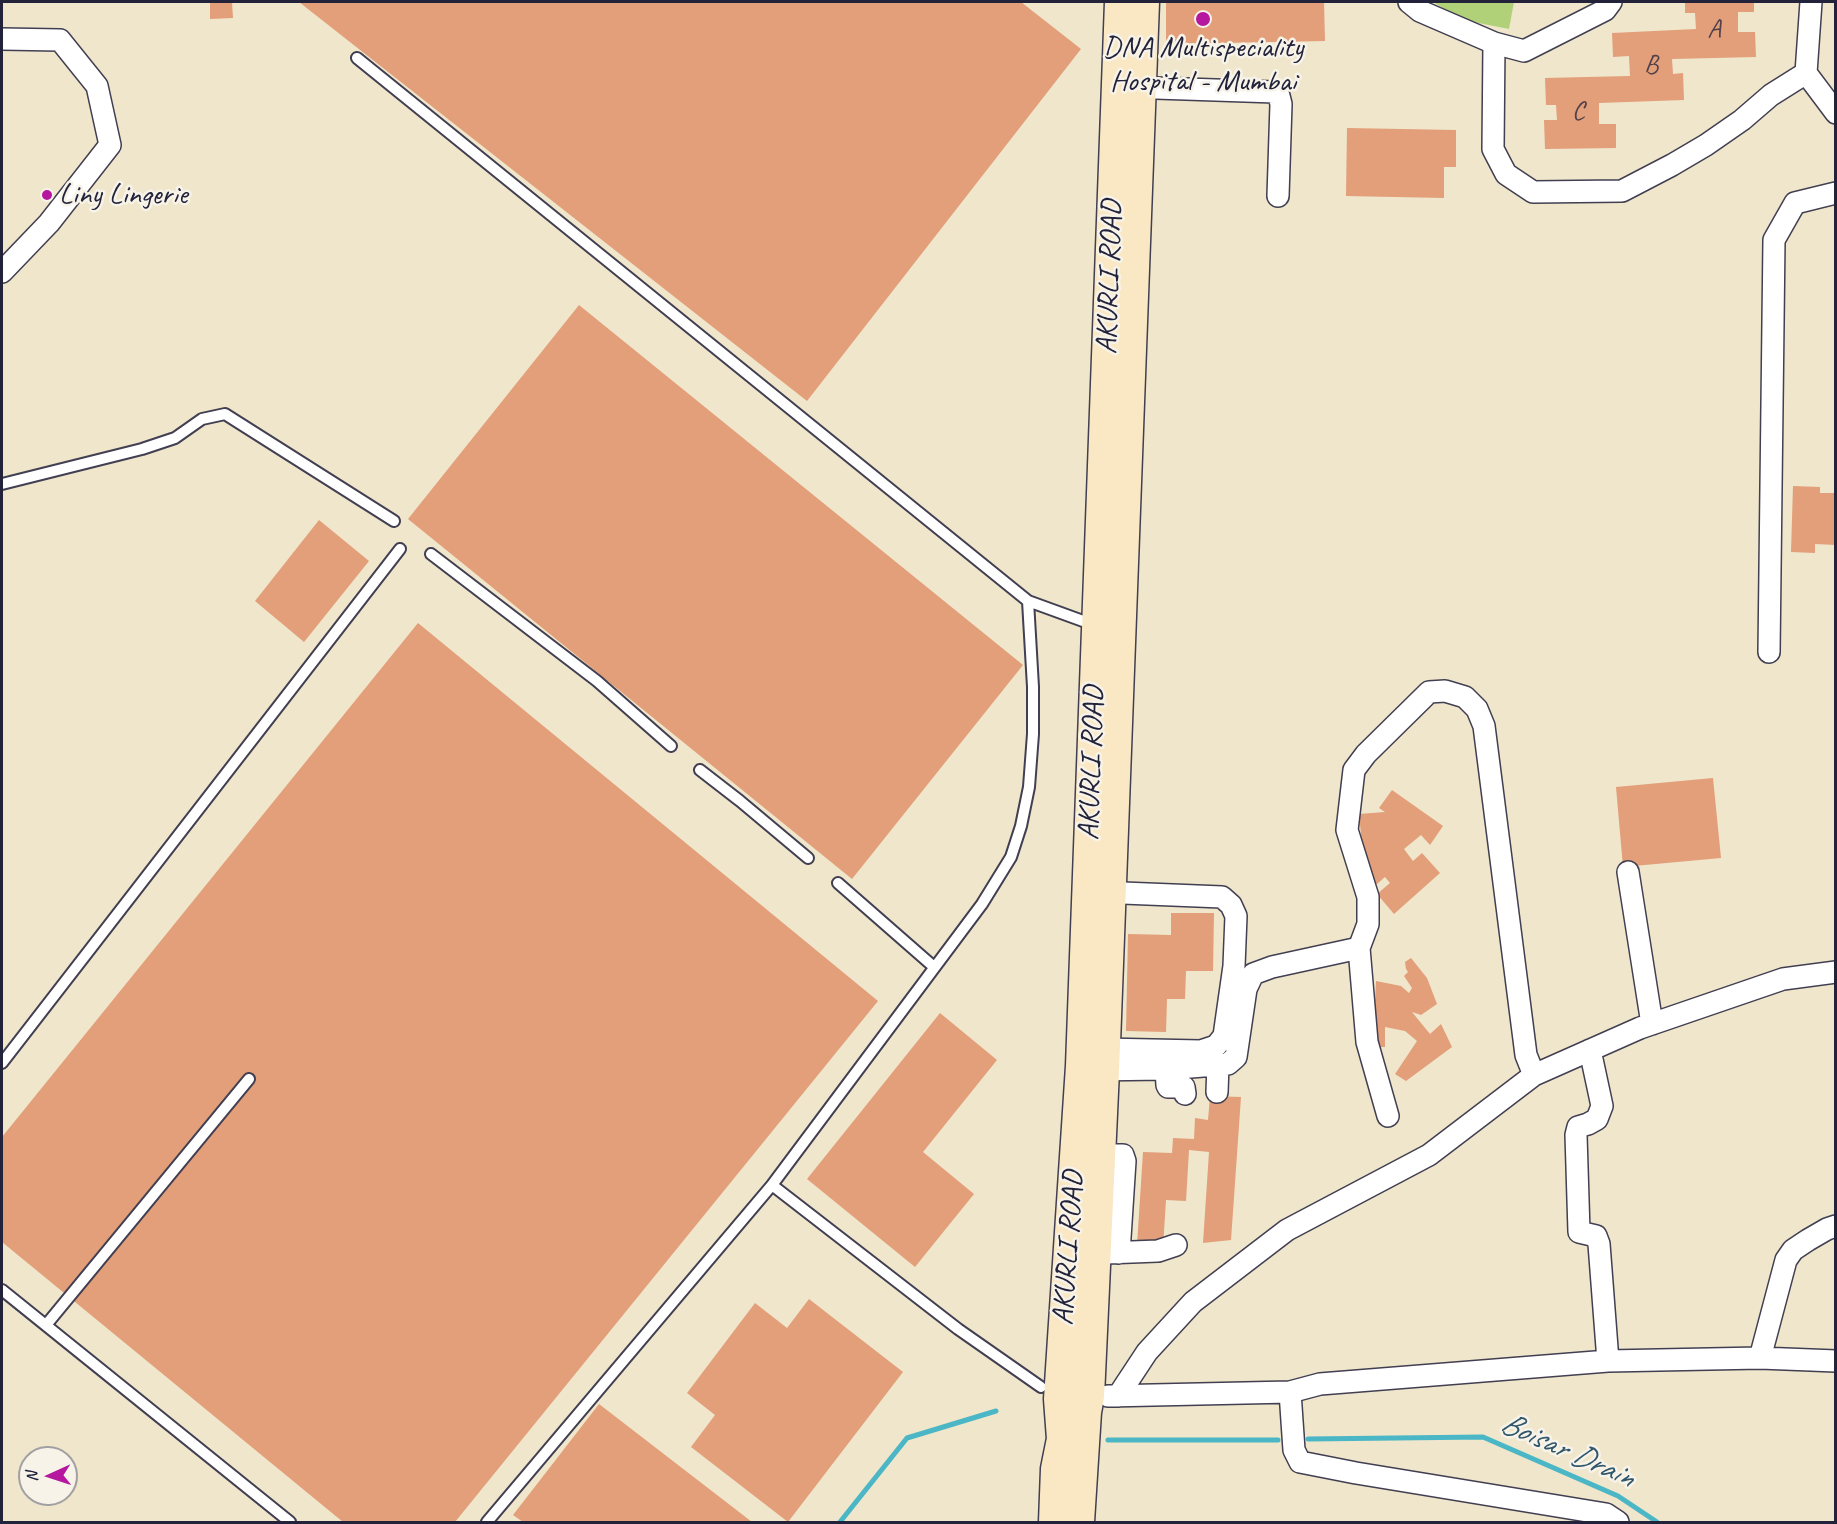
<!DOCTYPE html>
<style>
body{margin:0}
#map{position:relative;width:1837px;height:1524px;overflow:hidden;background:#efe6cb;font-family:Caveat,sans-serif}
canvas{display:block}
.frame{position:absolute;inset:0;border:3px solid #22223b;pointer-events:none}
.north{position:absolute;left:18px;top:1446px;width:60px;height:60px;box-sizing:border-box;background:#f7f3e8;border:2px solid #a29fa3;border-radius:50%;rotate:267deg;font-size:16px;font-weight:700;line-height:24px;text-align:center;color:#22223b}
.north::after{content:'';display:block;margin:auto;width:21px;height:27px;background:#b5179e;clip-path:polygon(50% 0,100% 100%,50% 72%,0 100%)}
</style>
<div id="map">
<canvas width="1837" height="1524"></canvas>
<div class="frame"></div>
<div class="north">N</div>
</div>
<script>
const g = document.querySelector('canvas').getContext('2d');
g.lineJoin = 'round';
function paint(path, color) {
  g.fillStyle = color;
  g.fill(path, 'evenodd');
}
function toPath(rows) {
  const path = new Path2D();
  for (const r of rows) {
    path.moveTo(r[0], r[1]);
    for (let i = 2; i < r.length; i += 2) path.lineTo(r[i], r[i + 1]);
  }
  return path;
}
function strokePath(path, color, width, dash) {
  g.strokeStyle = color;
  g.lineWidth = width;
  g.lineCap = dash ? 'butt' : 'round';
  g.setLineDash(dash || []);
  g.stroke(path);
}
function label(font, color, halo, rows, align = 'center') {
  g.font = font + ' Caveat,sans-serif';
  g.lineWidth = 5;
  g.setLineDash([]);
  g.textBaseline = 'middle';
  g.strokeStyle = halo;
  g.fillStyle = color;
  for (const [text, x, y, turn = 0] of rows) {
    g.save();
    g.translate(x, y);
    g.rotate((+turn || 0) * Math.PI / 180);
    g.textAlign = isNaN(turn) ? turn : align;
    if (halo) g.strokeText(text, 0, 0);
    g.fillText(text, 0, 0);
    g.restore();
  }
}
const green = toPath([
 [1433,2,1514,2,1509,29,1463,20]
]);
const stream = toPath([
 [1308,1439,1483,1437,1618,1496,1657,1522],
 [1108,1440,1278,1440],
 [840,1522,907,1438,996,1411]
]);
const building = toPath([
 [210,2,232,2,233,18,210,19],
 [299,2,1021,2,1081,49,807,401],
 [1166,2,1324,2,1325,41,1166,44],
 [1685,2,1754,2,1754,12,1738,12,1738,32,1755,32,1756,57,1672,59,1673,74,1683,73,1684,100,1599,103,1599,124,1616,124,1616,148,1545,149,1544,120,1557,120,1556,105,1546,105,1545,78,1630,76,1629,56,1613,57,1612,33,1696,29,1695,13,1685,13],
 [1347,128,1456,130,1456,167,1444,167,1444,198,1346,196],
 [579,305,1023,665,852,879,408,519],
 [1793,486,1820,487,1820,493,1836,493,1836,545,1815,544,1815,553,1791,552],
 [319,520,369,561,304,642,255,601],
 [418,623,878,1001,455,1522,343,1522,2,1242,2,1137],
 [1713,778,1721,858,1623,867,1616,787],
 [1392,790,1443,826,1430,845,1421,835,1404,849,1413,861,1422,853,1440,873,1394,914,1377,894,1390,883,1385,877,1377,884,1366,885,1359,814,1385,812,1379,808],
 [1171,913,1214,913,1213,971,1186,971,1185,999,1167,999,1166,1032,1126,1031,1128,934,1171,935],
 [1411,958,1427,978,1437,1004,1421,1015,1412,1012,1430,1034,1441,1024,1452,1047,1406,1081,1395,1074,1417,1041,1405,1031,1385,1027,1385,1047,1373,1047,1376,981,1401,986,1409,993,1412,988,1404,976,1408,972,1406,969,1405,962],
 [940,1013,997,1060,923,1152,974,1194,915,1267,807,1179],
 [1210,1096,1241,1097,1231,1240,1203,1243,1209,1152,1189,1150,1186,1201,1166,1200,1163,1247,1137,1245,1143,1152,1172,1153,1173,1138,1194,1139,1195,1118,1208,1120],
 [809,1299,903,1372,788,1522,691,1447,715,1415,687,1393,755,1303,787,1328],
 [599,1404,752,1522,523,1522,513,1515]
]);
const lane = toPath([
 [357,58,1028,601,1094,625],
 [2,484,142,449,175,438,202,419,225,414,394,521],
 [431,554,597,681,671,746],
 [700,770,740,801,808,858],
 [838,883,934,967],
 [2,1063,400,549],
 [772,1185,958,1329,1041,1387],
 [2,1290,290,1522],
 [46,1325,249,1079],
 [487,1522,772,1185,982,904,1011,857,1021,826,1029,787,1033,734,1033,687,1028,601]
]);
const street = toPath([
 [1409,2,1420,11,1494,43,1524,51,1605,10,1611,2],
 [2,39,60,40,97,86,110,145,49,223,2,272],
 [1494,43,1493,149,1506,174,1533,192,1622,191,1672,165,1706,145,1742,120,1771,95,1806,73,1811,2],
 [1806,73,1836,113],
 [1126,87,1275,92,1279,96,1281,104,1278,196],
 [1769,652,1774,240,1795,203,1836,193],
 [1628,872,1652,1024],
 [1098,892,1222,897,1231,905,1236,916,1234,966,1224,1036,1216,1046,1201,1051,1103,1049],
 [1590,1050,1602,1106,1597,1119,1588,1124,1578,1127,1576,1135,1579,1232,1596,1236,1599,1244,1608,1361],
 [1166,1069,1167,1085,1168,1087,1184,1087,1185,1094],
 [1090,1070,1166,1069,1228,1064,1236,1057,1246,989,1253,974,1272,967,1359,948],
 [1217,1092,1218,1065],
 [1388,1116,1367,1042,1359,948,1368,924,1368,897,1347,830,1354,770,1366,754,1429,692,1445,691,1465,697,1477,709,1484,726,1526,1055,1534,1075],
 [1099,1155,1123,1155,1125,1161,1119,1253],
 [1106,1253,1158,1251,1176,1245],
 [1760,1358,1786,1260,1793,1250,1808,1240,1827,1229,1836,1226],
 [1290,1392,1294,1450,1300,1462,1356,1473,1606,1514,1618,1522],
 [1108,1396,1290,1392,1320,1384,1608,1361,1760,1358,1836,1361],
 [1118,1396,1147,1352,1193,1302,1287,1230,1429,1155,1534,1075,1640,1028,1783,979,1836,972]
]);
const secondary = toPath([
 [1054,1522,1056,1469,1062,1439,1059,1399,1081,1066,1120,2],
 [1079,1522,1086,1412,1089,1396,1104,1070,1144,2]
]);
const markers = [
 [1203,19,8,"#b5179e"],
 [47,195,6,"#b5179e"]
];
const numberNames = [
 ["A",1714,30],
 ["B",1651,66],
 ["C",1578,112]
];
const poiNames = [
 ["DNA Multispeciality",1203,48],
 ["Hospital - Mumbai",1203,82],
 ["Liny Lingerie",59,195,"left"]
];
const streetNames = [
 ["AKURLI ROAD",1110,277,-88],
 ["AKURLI ROAD",1092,763,-88],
 ["AKURLI ROAD",1069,1248,-86]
];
const waterNames = [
 ["Boisar Drain",1567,1451,24]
];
paint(green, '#b1d179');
strokePath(stream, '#4ab6c6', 5);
paint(building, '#e39e7a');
strokePath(lane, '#413f51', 14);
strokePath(street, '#413f51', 24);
strokePath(secondary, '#413f51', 33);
strokePath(lane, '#fff', 10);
strokePath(street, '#fff', 21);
strokePath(secondary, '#fae7c3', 30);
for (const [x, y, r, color] of markers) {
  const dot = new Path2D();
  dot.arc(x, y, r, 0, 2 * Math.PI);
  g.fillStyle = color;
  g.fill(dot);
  strokePath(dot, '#f7f3e8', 2);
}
label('27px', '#52414b', null, numberNames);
label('30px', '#22223b', '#f7f3e8', poiNames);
label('30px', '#22223b', '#f7f3e8', streetNames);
label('italic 32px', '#30566c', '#f7f3e8', waterNames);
</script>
